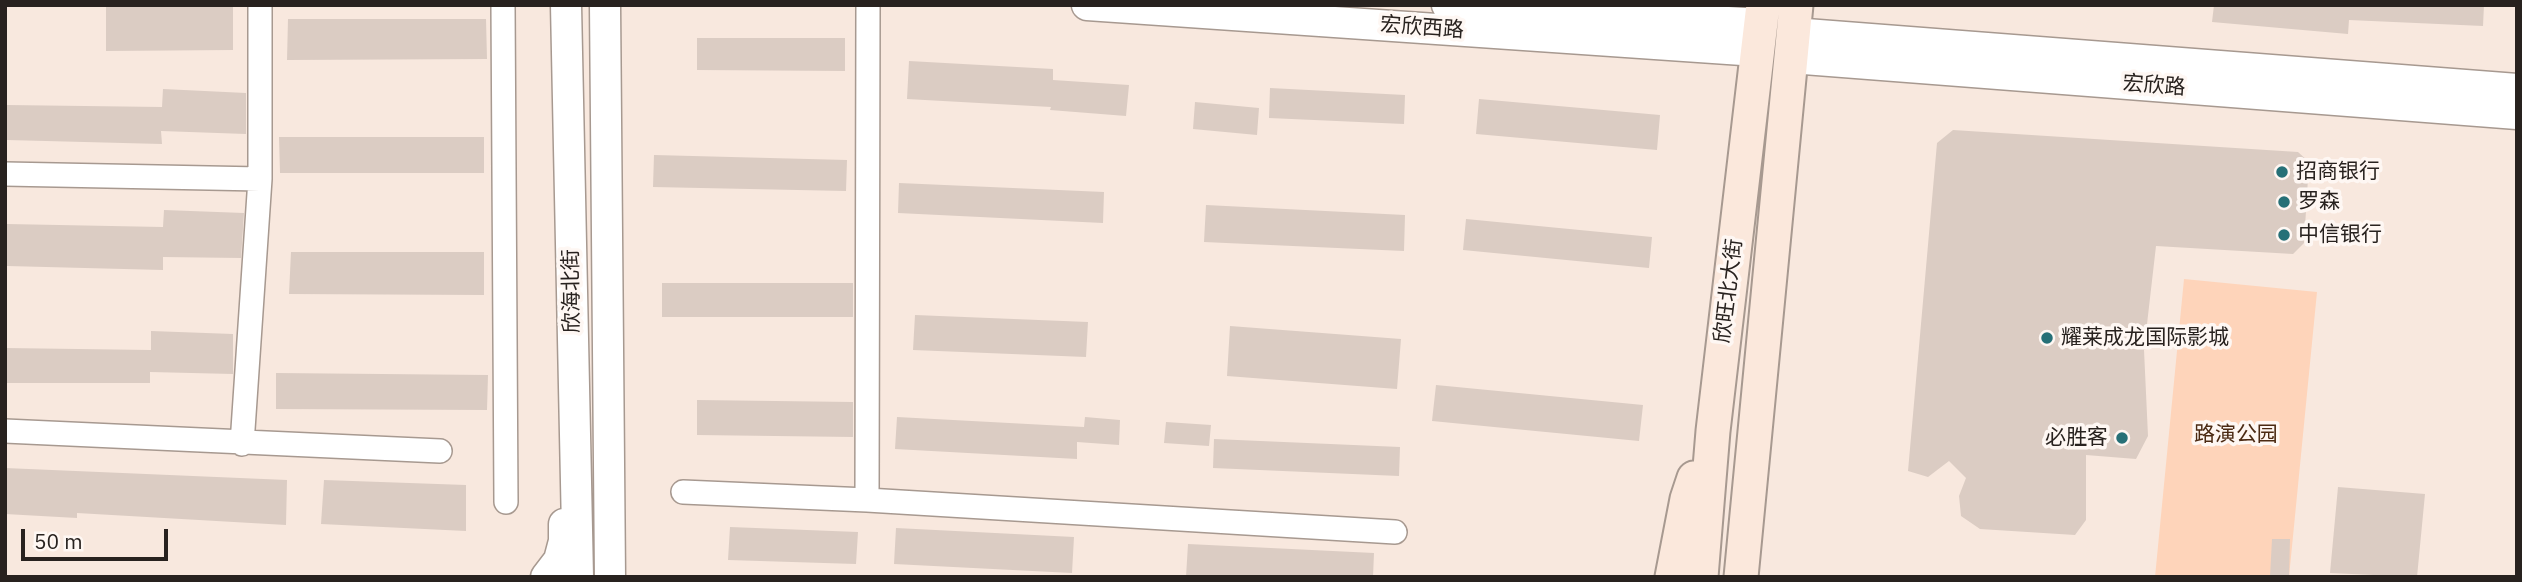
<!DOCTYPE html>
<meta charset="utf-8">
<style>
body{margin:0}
#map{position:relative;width:2522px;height:582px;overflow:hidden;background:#f8e8de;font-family:"IBM Plex Sans",sans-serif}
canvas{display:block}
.frame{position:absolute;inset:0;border:7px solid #28221f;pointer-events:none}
.scale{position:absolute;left:21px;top:529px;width:147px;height:32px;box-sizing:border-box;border:4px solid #28221f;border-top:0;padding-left:9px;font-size:21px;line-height:24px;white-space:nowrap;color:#28221f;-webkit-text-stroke:5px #fef7f3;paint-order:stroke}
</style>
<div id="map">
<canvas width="2522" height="582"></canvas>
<div class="frame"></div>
<div class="scale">50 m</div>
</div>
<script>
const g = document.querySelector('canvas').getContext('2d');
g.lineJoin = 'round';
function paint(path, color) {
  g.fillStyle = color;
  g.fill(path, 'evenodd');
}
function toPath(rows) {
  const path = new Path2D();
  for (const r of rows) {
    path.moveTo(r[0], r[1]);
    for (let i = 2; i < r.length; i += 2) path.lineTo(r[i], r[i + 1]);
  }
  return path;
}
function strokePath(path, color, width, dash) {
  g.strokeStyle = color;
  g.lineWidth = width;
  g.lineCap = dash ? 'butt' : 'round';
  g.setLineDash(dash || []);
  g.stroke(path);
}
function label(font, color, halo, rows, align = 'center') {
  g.font = font + ' "IBM Plex Sans","Noto Sans SC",sans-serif';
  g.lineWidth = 7;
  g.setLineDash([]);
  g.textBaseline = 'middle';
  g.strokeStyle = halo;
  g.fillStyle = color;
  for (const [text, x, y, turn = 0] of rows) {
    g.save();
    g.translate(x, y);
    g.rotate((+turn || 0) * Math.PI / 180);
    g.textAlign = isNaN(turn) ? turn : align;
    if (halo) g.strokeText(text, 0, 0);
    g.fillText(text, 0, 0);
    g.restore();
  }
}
const green = toPath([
 [2184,279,2317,292,2289,577,2155,577]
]);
const building = toPath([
 [106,5,233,5,233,50,106,51],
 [2214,5,2484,5,2483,26,2349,20,2348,34,2212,22],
 [288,19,486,19,487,59,287,60],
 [697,38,845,38,845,71,697,70],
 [909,61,1053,69,1053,80,1129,85,1126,116,1050,110,1051,107,907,99],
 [1270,88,1405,95,1404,124,1269,118],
 [163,89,246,93,246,134,161,131,162,144,7,140,7,105,162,107],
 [1479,99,1660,115,1657,150,1476,134],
 [1195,102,1259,108,1257,135,1193,129],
 [1953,130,2298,152,2309,162,2304,243,2293,254,2156,246,2144,350,2148,436,2136,459,2086,455,2086,520,2075,535,1980,529,1961,516,1959,496,1966,478,1949,461,1928,477,1908,471,1937,143],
 [279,137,484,137,484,173,280,173],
 [654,155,847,160,846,191,653,187],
 [899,183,1104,192,1103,223,898,213],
 [1206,205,1405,215,1404,251,1204,242],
 [164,210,244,213,241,258,163,257,163,270,7,266,7,224,163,227],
 [1466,219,1652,237,1649,268,1463,250],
 [291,252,484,252,484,295,289,294],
 [662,283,853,283,853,317,662,317],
 [915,315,1088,322,1086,357,913,350],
 [1230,326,1401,339,1397,389,1227,376],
 [151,331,233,334,233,374,150,372,150,383,5,383,5,348,151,350],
 [276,373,488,375,487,410,276,409],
 [1436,385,1643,405,1639,441,1432,421],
 [697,400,853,402,853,437,697,435],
 [897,417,1084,427,1085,417,1120,420,1119,445,1077,442,1077,459,895,449],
 [1166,422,1211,425,1209,446,1164,443],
 [1214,439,1400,447,1399,476,1213,468],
 [5,468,287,480,286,525,77,513,77,518,5,514],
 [324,480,466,485,466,531,321,524],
 [2338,487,2425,494,2417,577,2330,573],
 [730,527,858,532,856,564,728,560],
 [896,528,1074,537,1072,573,894,564],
 [2272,539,2290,539,2289,577,2270,577],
 [1188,544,1374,553,1373,577,1186,577]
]);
const minor = toPath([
 [503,5,506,502],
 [868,5,867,500,1395,532],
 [5,174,260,179],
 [5,431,440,451],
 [242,444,260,179,260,5],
 [683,492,867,500]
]);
const tertiary = toPath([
 [566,5,578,577],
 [605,5,610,577],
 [1087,5,1757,51],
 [1447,5,1761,24],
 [1793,33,2517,89],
 [1791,58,2517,114],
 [546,577,559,560,564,541,564,524]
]);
const secondary = toPath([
 [1672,577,1687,499,1694,478],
 [1701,577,1713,431,1763,5],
 [1741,577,1796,5]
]);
const markers = [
 [2282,172,7,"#267077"],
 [2284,202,7,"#267077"],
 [2284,235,7,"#267077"],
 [2047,338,7,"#267077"],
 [2122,438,7,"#267077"]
];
const streetNames = [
 ["宏欣西路",1422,28,4],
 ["宏欣路",2154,86,4],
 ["欣海北街",572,291,-91],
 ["欣旺北大街",1729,291,-83]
];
const poiNames = [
 ["招商银行",2296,172],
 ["罗森",2298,202],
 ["中信银行",2298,235],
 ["耀莱成龙国际影城",2061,338],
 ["必胜客",2108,438,"right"]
];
const parkNames = [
 ["路演公园",2236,435]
];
paint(green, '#fed4ba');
paint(building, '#dbccc3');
strokePath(minor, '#a79990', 26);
strokePath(tertiary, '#a79990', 33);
strokePath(secondary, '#a79990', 37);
strokePath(minor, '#fff', 23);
strokePath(tertiary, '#fff', 30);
strokePath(secondary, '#fbe8dc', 33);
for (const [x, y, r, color] of markers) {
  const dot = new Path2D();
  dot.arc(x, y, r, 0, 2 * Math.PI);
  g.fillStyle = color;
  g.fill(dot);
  strokePath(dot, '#fef7f3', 2.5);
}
label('21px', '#28221f', '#fef7f3', streetNames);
label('21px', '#28221f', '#fef7f3', poiNames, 'left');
label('21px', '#4b2a13', '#fef7f3', parkNames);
</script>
